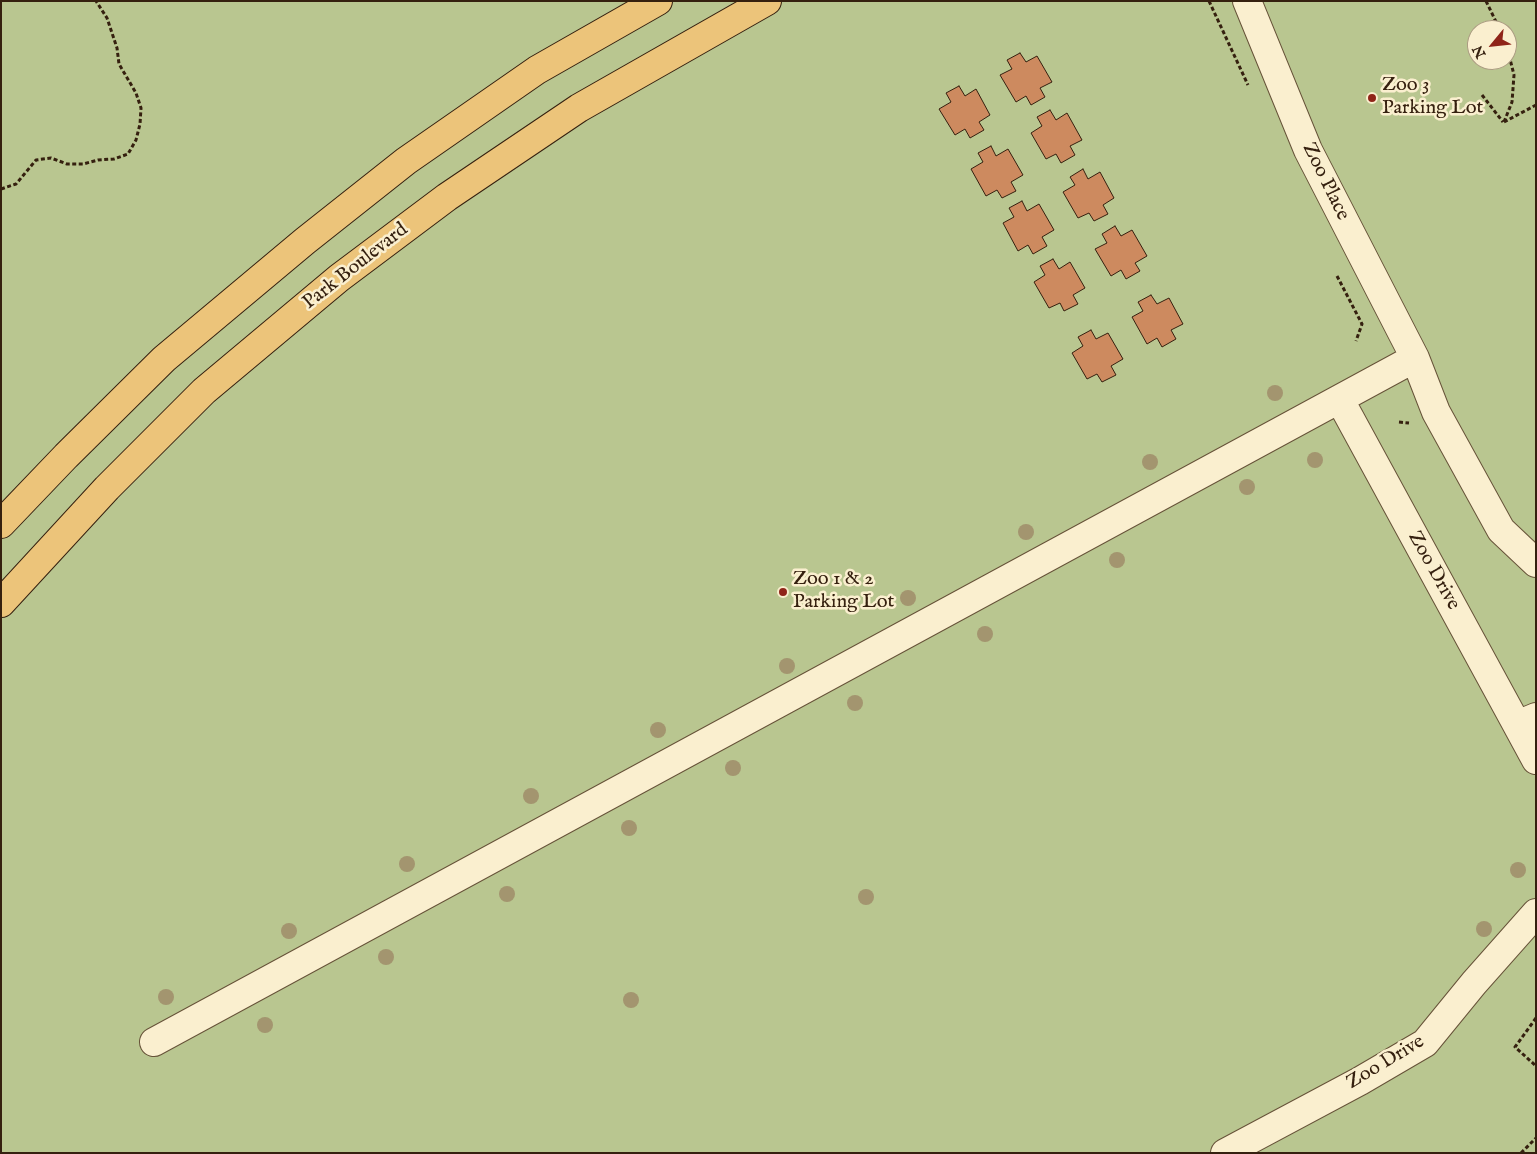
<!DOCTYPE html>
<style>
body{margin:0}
#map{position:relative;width:1537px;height:1154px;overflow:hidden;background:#f8e7b5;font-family:"IM FELL English",serif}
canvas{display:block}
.frame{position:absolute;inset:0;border:2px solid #35200f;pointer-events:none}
.north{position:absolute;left:1467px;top:20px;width:50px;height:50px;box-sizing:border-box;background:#faefcf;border:1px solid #ab9c82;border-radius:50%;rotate:242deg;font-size:14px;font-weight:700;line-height:20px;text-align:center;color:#35200f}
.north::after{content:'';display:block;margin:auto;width:18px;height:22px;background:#8f2418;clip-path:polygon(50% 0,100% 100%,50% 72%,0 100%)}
</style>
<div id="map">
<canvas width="1537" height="1154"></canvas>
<div class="frame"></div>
<div class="north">N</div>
</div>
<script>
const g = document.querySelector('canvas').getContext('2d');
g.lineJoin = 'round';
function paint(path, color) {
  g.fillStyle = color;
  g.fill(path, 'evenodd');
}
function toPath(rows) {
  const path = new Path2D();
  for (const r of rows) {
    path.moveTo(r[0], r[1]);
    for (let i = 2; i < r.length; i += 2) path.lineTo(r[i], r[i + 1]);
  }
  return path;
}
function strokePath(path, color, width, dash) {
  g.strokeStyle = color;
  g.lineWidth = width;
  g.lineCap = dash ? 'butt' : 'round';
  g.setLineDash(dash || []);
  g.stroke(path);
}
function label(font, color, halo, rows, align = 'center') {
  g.font = font + ' "IM FELL English",serif';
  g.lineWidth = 5;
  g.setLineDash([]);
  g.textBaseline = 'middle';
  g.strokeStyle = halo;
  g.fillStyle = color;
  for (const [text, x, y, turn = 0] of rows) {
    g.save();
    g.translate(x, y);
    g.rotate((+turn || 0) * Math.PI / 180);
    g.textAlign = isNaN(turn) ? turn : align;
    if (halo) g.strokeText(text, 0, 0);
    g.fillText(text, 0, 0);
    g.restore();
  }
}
const green = toPath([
 [1,1,1536,1,1536,1153,1,1153],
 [1477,30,1507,30,1507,60,1477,60]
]);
const building = toPath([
 [1020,53,1026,62,1037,56,1052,82,1040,88,1045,97,1031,105,1026,96,1016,102,1000,75,1012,69,1007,60,1020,53],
 [959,86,965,96,976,89,990,115,979,122,984,130,970,138,965,129,955,135,939,109,951,102,946,93,959,86],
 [1050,110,1056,120,1067,113,1082,140,1070,146,1075,155,1061,163,1056,154,1046,159,1031,133,1042,126,1037,117,1050,110],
 [991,146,996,156,1008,149,1023,175,1011,182,1016,191,1002,198,997,190,986,196,971,169,983,162,978,153,991,146],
 [1083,169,1088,179,1100,172,1114,198,1103,205,1108,214,1094,221,1089,213,1078,218,1063,192,1075,185,1070,177,1083,169],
 [1022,201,1027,211,1039,204,1054,230,1042,237,1047,246,1033,254,1028,245,1018,251,1003,223,1014,217,1009,208,1022,201],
 [1115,226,1121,236,1132,230,1147,256,1135,263,1140,271,1126,279,1121,270,1111,276,1095,249,1107,243,1102,234,1115,226],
 [1053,259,1059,269,1070,262,1085,288,1073,295,1078,304,1064,311,1060,303,1049,308,1034,282,1045,275,1040,266,1053,259],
 [1151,295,1157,304,1169,298,1183,324,1171,330,1176,339,1162,347,1157,338,1147,344,1132,317,1143,311,1138,302,1151,295],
 [1091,330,1096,339,1108,333,1123,359,1111,366,1116,375,1102,382,1097,374,1087,379,1072,353,1083,346,1078,337,1091,330]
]);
const path = toPath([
 [1209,1,1248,85],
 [1486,1,1500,30],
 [1482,95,1503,122],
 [1504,122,1512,102,1514,75,1507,47],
 [1504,122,1536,105],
 [1,189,16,184,36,160,51,158,67,164,83,164,98,160,114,159,128,154,136,140,140,124,141,108,136,93,119,64,117,48,107,18,96,1],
 [1337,276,1362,324,1356,341],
 [1399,422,1409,423],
 [1536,1018,1515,1047,1536,1066],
 [1521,1153,1536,1138]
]);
const minor = toPath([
 [1247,1,1308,150,1415,358,1436,412,1501,530,1536,563],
 [1340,400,1517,725,1536,717],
 [1517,725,1536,760],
 [154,1042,1415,358],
 [1225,1153,1360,1081,1425,1043,1474,983,1536,913]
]);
const major = toPath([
 [1,524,66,456,164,359,305,241,406,161,537,70,658,1],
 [1,603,107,488,204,391,339,278,447,197,579,108,767,1]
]);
const trees = [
 [1275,393],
 [1315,460],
 [1150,462],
 [1247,487],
 [1026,532],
 [1117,560],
 [908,598],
 [985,634],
 [787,666],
 [855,703],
 [658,730],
 [733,768],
 [531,796],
 [629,828],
 [407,864],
 [1518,870],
 [507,894],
 [866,897],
 [1484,929],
 [289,931],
 [386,957],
 [166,997],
 [631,1000],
 [265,1025]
];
const markers = [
 [1372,98,5,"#8f2418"],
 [783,592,5,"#8f2418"]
];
const poiNames = [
 ["Zoo 3",1382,86],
 ["Parking Lot",1382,109],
 ["Zoo 1 & 2",793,580],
 ["Parking Lot",793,603]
];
const streetNames = [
 ["Zoo Place",1325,182,64],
 ["Park Boulevard",356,267,-38],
 ["Zoo Drive",1433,571,61],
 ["Zoo Drive",1386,1063,-31]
];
paint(green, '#b9c690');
paint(building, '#cd8a5f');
strokePath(building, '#35200f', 1);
strokePath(minor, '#665238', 30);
strokePath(major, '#35200f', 30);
strokePath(path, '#35200f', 3, [4, 2.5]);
strokePath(minor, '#faefcf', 28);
strokePath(major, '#ecc47a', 28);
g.fillStyle = '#a3956f';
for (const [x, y] of trees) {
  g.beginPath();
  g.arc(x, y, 8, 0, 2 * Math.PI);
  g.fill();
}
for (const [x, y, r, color] of markers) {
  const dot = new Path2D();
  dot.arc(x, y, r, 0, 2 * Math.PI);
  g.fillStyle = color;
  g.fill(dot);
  strokePath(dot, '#faefcf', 2);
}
label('20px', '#35200f', '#faefcf', poiNames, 'left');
label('20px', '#35200f', '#faefcf', streetNames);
</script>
